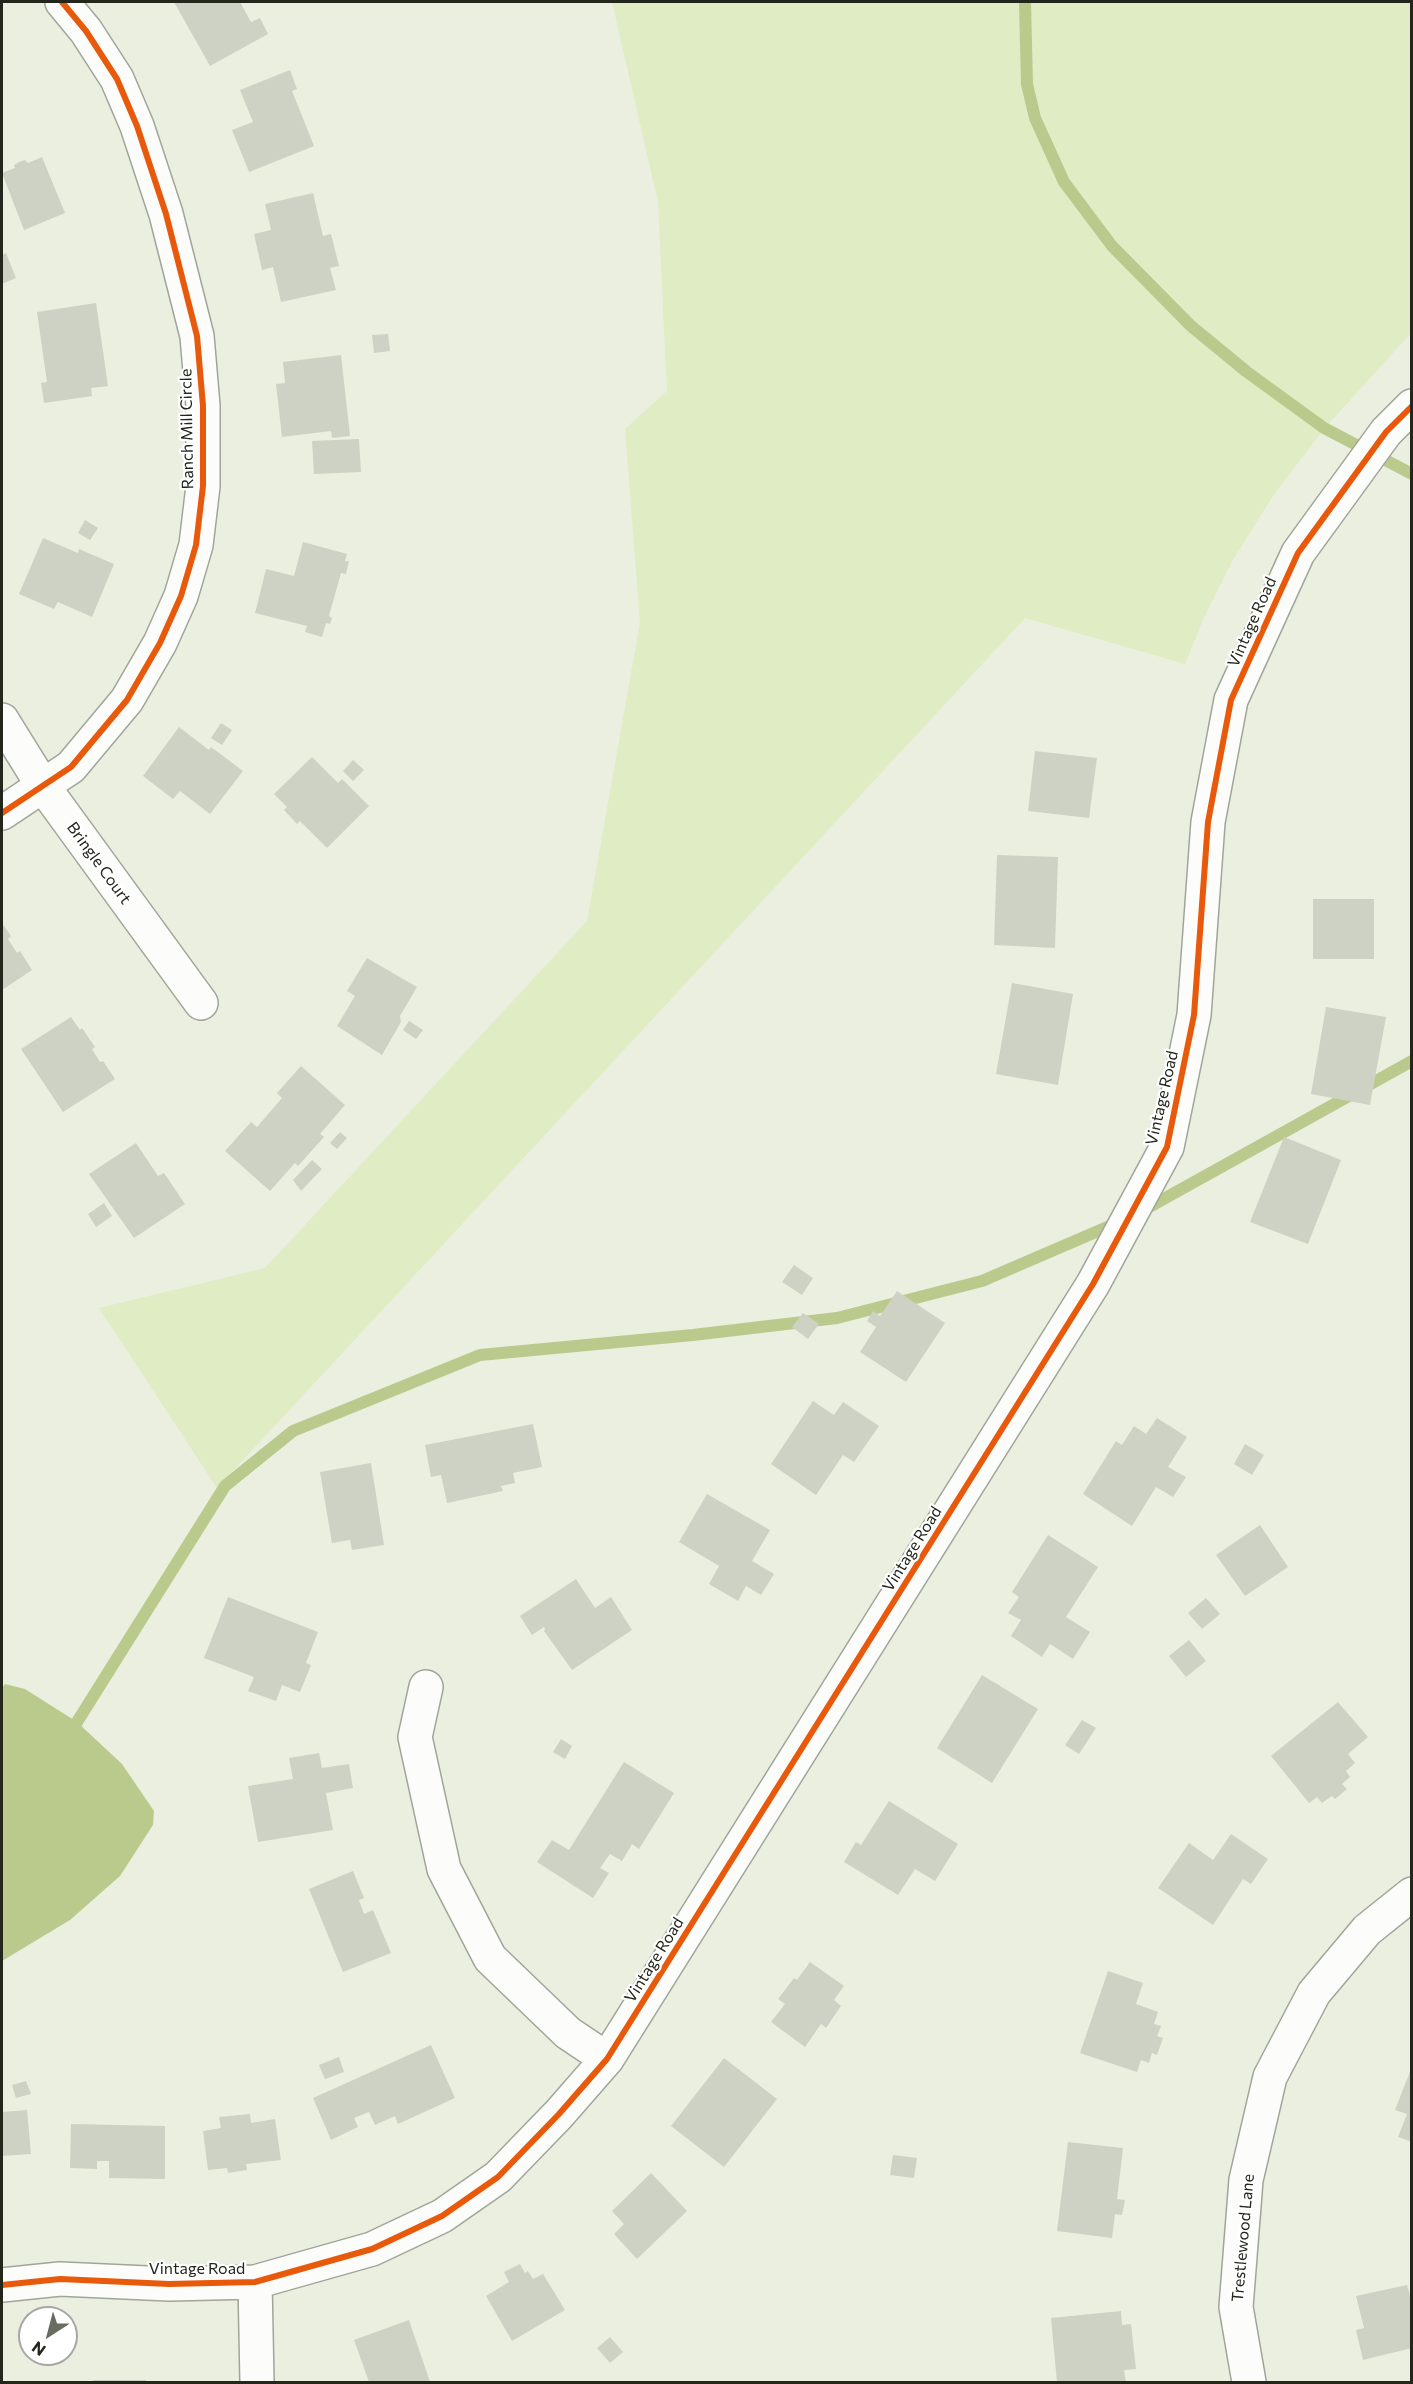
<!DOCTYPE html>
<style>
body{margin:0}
#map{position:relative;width:1413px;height:2384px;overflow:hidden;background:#eaefdf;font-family:Commissioner,sans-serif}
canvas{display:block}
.frame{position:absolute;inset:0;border:3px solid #23261b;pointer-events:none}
.north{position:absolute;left:18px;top:2306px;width:60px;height:60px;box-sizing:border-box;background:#fff;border:2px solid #a7a8a4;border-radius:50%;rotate:216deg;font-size:16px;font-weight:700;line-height:24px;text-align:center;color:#23261b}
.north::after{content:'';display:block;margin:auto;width:21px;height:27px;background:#696c60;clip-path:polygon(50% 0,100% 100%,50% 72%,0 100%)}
</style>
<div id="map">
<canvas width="1413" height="2384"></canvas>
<div class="frame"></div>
<div class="north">N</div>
</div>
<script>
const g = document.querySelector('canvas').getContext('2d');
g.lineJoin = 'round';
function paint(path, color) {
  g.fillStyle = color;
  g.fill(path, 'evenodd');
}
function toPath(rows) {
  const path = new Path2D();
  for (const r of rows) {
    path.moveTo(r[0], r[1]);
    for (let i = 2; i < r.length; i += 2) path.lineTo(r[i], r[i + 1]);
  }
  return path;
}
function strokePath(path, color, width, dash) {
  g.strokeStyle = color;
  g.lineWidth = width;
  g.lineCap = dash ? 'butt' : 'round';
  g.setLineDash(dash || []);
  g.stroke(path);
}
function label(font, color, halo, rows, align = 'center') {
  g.font = font + ' Commissioner,sans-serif';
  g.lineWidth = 4.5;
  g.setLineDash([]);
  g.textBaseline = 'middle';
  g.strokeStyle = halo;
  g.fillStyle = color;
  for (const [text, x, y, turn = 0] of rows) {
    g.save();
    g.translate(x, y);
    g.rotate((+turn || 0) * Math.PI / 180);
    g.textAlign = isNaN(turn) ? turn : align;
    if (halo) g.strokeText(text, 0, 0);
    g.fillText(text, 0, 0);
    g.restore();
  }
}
const green = toPath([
 [612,2,1411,2,1411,333,1323,430,1273,496,1231,563,1205,615,1185,664,1025,618,217,1488,99,1308,265,1268,587,921,640,623,625,429,667,391,658,202]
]);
const water = toPath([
 [5,1684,25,1689,77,1722,122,1764,154,1811,153,1825,120,1876,70,1920,2,1961,2,1688]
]);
const stream = toPath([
 [1025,2,1027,84,1035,118,1064,182,1112,246,1191,326,1247,372,1324,428,1412,474],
 [1142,1211,1412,1061],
 [65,1731,77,1722,225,1486,293,1431,480,1355,693,1335,837,1318,982,1281,1119,1222]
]);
const building = toPath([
 [174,2,240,2,251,22,260,18,268,34,210,66],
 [290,70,297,89,292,91,314,146,249,172,232,130,253,122,240,90],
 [42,157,65,213,24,230,2,173,15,168,14,165,19,162,25,160,28,163],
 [313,193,323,236,331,234,339,266,330,268,336,290,281,302,273,267,262,270,254,234,271,230,265,204],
 [6,253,16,278,2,284,2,255],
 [96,303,108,386,91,388,92,396,44,403,41,383,47,382,37,312],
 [388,334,390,351,374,353,372,335],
 [341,355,350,436,332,438,331,431,282,437,276,384,285,383,283,362],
 [359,439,361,472,314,474,312,441],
 [85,520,98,528,90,540,78,533],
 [43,538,78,553,79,549,114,564,92,617,58,602,54,609,19,594],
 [303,542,347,554,345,561,349,561,346,574,341,573,329,616,332,618,330,624,326,623,322,637,305,632,307,626,255,613,266,569,294,576],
 [221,723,232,730,222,745,211,738],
 [179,727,209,750,211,747,243,771,210,814,180,791,173,799,143,776],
 [1035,751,1097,758,1089,818,1028,811],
 [312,757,338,783,342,779,369,806,327,848,300,821,297,824,284,810,287,807,274,794],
 [353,760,364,770,353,781,343,771],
 [997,855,1058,857,1055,948,994,945],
 [1313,899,1374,899,1374,959,1313,959],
 [2,923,11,936,8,939,17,953,20,951,32,970,2,990],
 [367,958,417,987,400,1016,401,1022,382,1055,337,1026,355,996,347,991],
 [1012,983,1073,994,1058,1085,996,1074],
 [1326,1007,1386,1017,1370,1105,1311,1094],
 [71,1017,80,1030,82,1028,95,1047,92,1049,100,1062,103,1061,115,1079,63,1112,21,1049],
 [409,1021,423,1030,416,1039,403,1030],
 [301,1066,345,1105,320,1134,324,1137,298,1166,295,1163,270,1191,225,1151,251,1122,257,1127,282,1098,277,1093],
 [340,1132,347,1138,337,1149,330,1143],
 [1284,1137,1341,1160,1308,1244,1250,1222],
 [136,1143,158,1176,164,1173,185,1204,134,1238,89,1174],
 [312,1160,322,1169,301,1191,293,1180],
 [104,1203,112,1216,96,1227,88,1214],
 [794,1265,813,1278,802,1295,782,1282],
 [897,1291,945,1323,906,1382,860,1352,876,1327,867,1321,873,1311,880,1316],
 [803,1313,819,1324,808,1339,792,1327],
 [813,1401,834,1415,843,1402,879,1426,854,1462,843,1455,816,1495,771,1464],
 [1157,1418,1187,1437,1168,1467,1186,1477,1173,1497,1156,1487,1132,1526,1083,1494,1116,1441,1122,1445,1134,1426,1146,1434],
 [533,1424,542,1467,513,1473,515,1483,501,1486,503,1491,447,1503,441,1475,431,1477,425,1445],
 [1245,1444,1264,1455,1252,1475,1234,1464],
 [371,1463,384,1545,352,1550,350,1540,332,1543,320,1472],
 [707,1494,770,1530,752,1561,774,1574,761,1595,746,1586,738,1601,709,1584,719,1566,679,1542],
 [1260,1525,1288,1567,1245,1596,1216,1555],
 [1048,1535,1098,1567,1066,1617,1090,1632,1073,1659,1050,1644,1042,1657,1011,1636,1021,1620,1008,1613,1019,1597,1012,1592],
 [576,1579,595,1608,611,1597,632,1630,572,1670,544,1631,545,1629,544,1627,532,1635,520,1616],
 [228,1597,318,1632,306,1663,311,1665,300,1692,282,1685,276,1701,248,1691,254,1677,204,1658],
 [1206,1598,1220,1614,1202,1629,1188,1613],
 [1189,1640,1206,1661,1186,1677,1169,1656],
 [982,1675,1038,1709,992,1783,937,1748],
 [1338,1702,1368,1737,1348,1754,1355,1763,1346,1771,1350,1777,1342,1784,1347,1789,1335,1799,1332,1796,1322,1803,1317,1797,1309,1803,1271,1756],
 [1082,1720,1096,1728,1079,1754,1065,1745],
 [561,1739,572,1746,565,1759,553,1752],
 [319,1753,322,1768,349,1764,353,1788,326,1793,333,1830,258,1842,248,1786,293,1779,289,1758],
 [624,1762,674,1793,639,1849,632,1844,622,1861,610,1854,600,1868,609,1873,593,1898,537,1862,552,1840,569,1850],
 [889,1801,958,1844,935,1881,915,1869,898,1895,844,1862,856,1842,861,1845],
 [1231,1834,1268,1859,1251,1884,1243,1879,1213,1925,1158,1888,1189,1843,1213,1860],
 [353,1871,364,1898,359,1900,364,1914,373,1910,391,1953,343,1972,309,1889],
 [810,1962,844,1986,834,2000,841,2006,826,2028,821,2024,805,2047,771,2022,785,2004,778,1999,794,1978,797,1980],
 [1108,1971,1143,1983,1136,2004,1158,2012,1154,2024,1161,2026,1157,2036,1163,2038,1157,2055,1152,2053,1149,2063,1141,2060,1137,2072,1080,2053],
 [431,2045,455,2098,398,2124,395,2116,375,2125,369,2112,354,2118,358,2127,331,2140,313,2098],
 [339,2057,344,2072,325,2079,319,2065],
 [724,2058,777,2099,724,2167,671,2126],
 [1411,2069,1412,2069,1412,2142,1398,2137,1407,2114,1395,2110],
 [26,2081,31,2094,16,2098,12,2085],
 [27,2110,31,2154,2,2156,2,2112],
 [250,2114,251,2123,275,2119,281,2160,246,2164,247,2170,228,2173,227,2168,208,2170,203,2131,221,2128,219,2117],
 [71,2124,165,2126,165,2179,109,2178,109,2161,97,2161,97,2169,70,2168],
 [1068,2142,1123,2148,1117,2199,1125,2200,1122,2215,1115,2214,1112,2238,1057,2231],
 [893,2155,917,2158,914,2178,890,2175],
 [651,2173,687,2211,637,2259,614,2234,624,2224,612,2211],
 [520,2264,525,2273,528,2271,533,2279,543,2274,565,2310,512,2341,486,2296,509,2282,504,2272],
 [1407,2285,1412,2302,1412,2348,1363,2360,1356,2330,1364,2328,1356,2296],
 [1121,2311,1122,2325,1131,2324,1136,2369,1124,2370,1126,2382,1057,2382,1051,2318],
 [409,2320,430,2382,369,2382,354,2340],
 [610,2337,623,2352,610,2363,597,2348],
 [93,2380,146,2380,146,2382,93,2382]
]);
const minor = toPath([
 [2,720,43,786,201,1003],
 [2,813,71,767,127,700,160,643,181,596,196,545,203,486,203,406,197,336,166,214,137,126,117,79,86,31,62,2],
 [426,1687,415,1737,444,1869,490,1958,568,2033,607,2059],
 [255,2282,257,2382],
 [2,2285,60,2279,169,2284,255,2282,372,2249,442,2216,498,2177,559,2114,607,2059,1093,1284,1167,1147,1194,1015,1208,822,1231,700,1298,553,1386,432,1412,406],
 [1249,2382,1236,2307,1246,2180,1270,2077,1314,1993,1367,1930,1412,1894]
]);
const cycleway = toPath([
 [2,813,71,767,127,700,160,643,181,596,196,545,203,486,203,406,197,336,166,214,137,126,117,79,86,31,62,2],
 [2,2285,60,2279,169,2284,255,2282,372,2249,442,2216,498,2177,559,2114,607,2059,1093,1284,1167,1147,1194,1015,1208,822,1231,700,1298,553,1386,432,1412,406]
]);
const streetNames = [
 ["Ranch Mill Circle",187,429,-91],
 ["Vintage Road",1252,622,-66],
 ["Bringle Court",99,863,54],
 ["Vintage Road",1162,1098,-77],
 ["Vintage Road",912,1549,-58],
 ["Vintage Road",654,1960,-58],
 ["Trestlewood Lane",1243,2238,-85],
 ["Vintage Road",197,2269]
];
paint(green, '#e0ecc3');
paint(water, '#baca8d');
strokePath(stream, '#baca8d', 12);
paint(building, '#ced2c5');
strokePath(minor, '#a1a599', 36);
strokePath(minor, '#fcfdfa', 33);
strokePath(cycleway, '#e8590c', 6);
label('16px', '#23261b', '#fff', streetNames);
</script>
